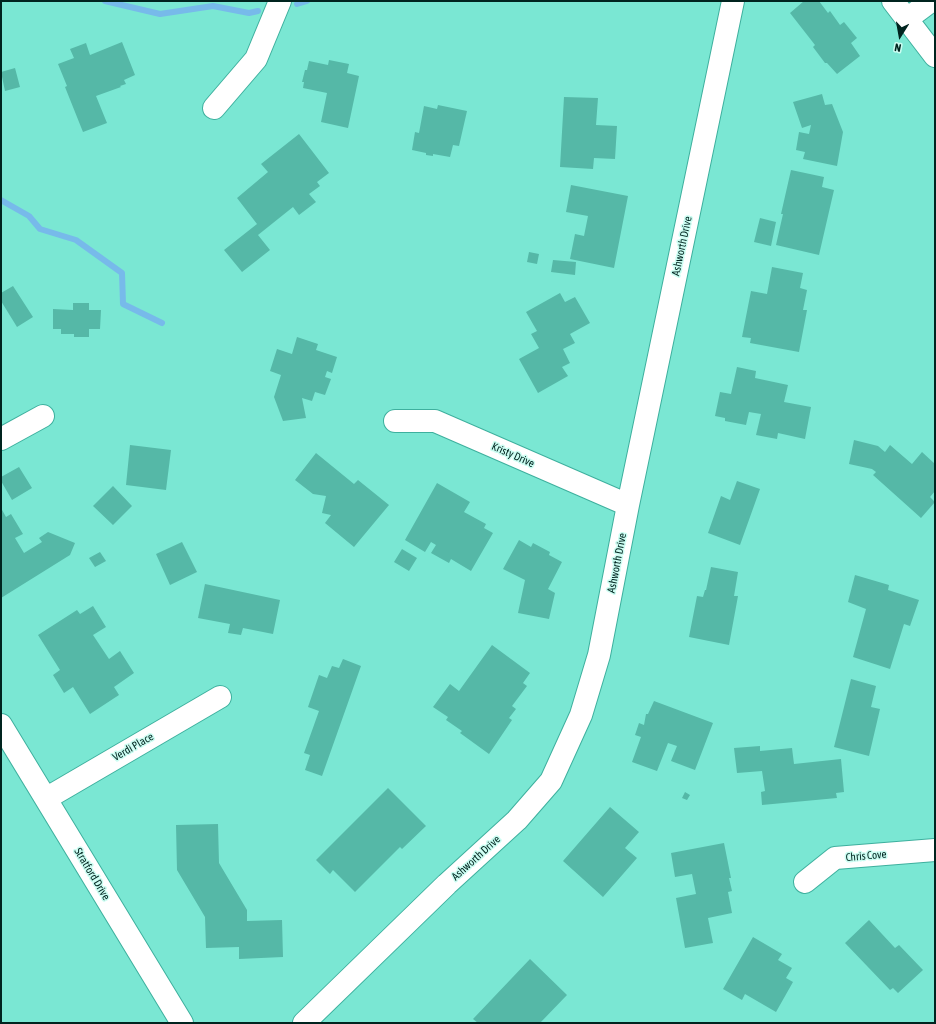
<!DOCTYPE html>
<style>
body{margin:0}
#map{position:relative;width:936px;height:1024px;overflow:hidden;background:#7ae7d3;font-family:"Asap Condensed",sans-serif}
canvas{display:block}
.frame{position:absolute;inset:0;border:2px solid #00241f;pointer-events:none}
.north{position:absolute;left:880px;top:16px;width:40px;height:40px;-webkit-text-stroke:3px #cbfdf2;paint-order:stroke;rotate:191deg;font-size:11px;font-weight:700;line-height:16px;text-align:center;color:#00241f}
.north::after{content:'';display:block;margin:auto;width:14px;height:18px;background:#00241f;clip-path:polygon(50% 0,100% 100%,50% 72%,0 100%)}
</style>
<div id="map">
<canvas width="936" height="1024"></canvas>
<div class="frame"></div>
<div class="north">N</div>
</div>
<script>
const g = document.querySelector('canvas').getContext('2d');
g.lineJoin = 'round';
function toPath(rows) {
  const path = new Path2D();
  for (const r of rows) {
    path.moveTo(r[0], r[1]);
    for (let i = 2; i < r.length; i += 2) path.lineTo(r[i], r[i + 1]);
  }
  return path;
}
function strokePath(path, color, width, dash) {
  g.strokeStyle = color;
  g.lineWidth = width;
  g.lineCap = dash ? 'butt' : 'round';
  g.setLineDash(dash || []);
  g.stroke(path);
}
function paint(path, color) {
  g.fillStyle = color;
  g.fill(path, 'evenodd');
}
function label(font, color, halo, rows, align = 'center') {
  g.font = font + ' "Asap Condensed",sans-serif';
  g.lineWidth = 3;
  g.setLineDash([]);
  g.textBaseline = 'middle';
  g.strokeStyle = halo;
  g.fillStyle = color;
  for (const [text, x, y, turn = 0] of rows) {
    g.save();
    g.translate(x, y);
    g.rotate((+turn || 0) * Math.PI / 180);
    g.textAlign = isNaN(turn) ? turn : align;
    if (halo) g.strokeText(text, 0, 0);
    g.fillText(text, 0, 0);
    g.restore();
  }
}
const stream = toPath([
 [105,1,160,14,213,6,249,13,258,11],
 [297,4,307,1],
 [1,200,29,216,40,229,76,240,122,273,123,304,162,323]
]);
const building = toPath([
 [804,1,819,1,828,13,830,11,840,25,844,22,857,38,851,43,860,56,837,74,827,63,825,63,813,47,815,45,790,13],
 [122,42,135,75,124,80,126,84,120,86,121,87,96,96,107,123,83,132,65,87,67,86,58,64,74,58,70,49,86,43,90,55],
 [329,60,349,64,347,73,359,76,348,128,321,122,327,93,303,88,304,82,302,82,305,70,307,70,309,61,328,65],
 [15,68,20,87,5,91,1,72],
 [822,94,825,105,832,104,843,132,837,166,803,159,805,152,796,150,799,132,809,134,811,125,802,128,793,102],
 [564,97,598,98,596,125,617,126,615,159,594,158,593,169,560,167],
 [438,105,467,111,459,146,453,145,450,157,433,154,433,156,426,155,426,153,412,150,415,132,419,133,424,106,437,109],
 [299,134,329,173,317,182,320,186,309,194,316,202,299,215,293,207,258,235,270,250,242,272,224,250,257,224,237,198,268,172,261,164],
 [791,170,824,177,822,187,834,190,819,255,776,245,783,214,781,214],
 [571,185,628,196,614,268,570,259,575,234,584,236,588,216,566,212],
 [760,218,776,222,771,246,754,242],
 [529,252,539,254,537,264,527,262],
 [553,260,576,262,575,275,551,272],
 [772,267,803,273,800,288,807,290,803,310,807,310,799,352,750,343,751,338,742,337,751,291,767,294],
 [13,286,33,317,17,327,1,301,1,293],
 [560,293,565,302,575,297,590,323,570,334,575,343,563,349,570,363,562,367,568,376,538,393,519,359,539,348,531,334,537,331,526,312],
 [73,303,89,303,89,310,101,310,100,329,89,329,89,337,74,337,74,334,61,334,61,329,53,329,53,309,73,310],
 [297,337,318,344,316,350,337,357,332,373,327,371,325,377,331,379,325,395,315,392,312,401,302,398,306,418,283,421,274,397,281,375,270,371,277,349,292,354],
 [737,367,756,371,755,378,788,385,784,402,811,407,805,439,778,433,777,439,756,435,761,414,749,412,746,425,725,421,725,418,715,416,720,392,731,394],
 [854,440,878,446,885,452,890,445,912,464,922,452,935,464,935,491,930,497,935,502,921,518,873,475,876,472,872,469,849,464],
 [130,445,171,450,166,490,126,485],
 [316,453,354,484,358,480,389,505,354,547,325,523,331,515,322,513,326,496,313,494,295,480],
 [19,467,32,488,12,500,1,481,1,477],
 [737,481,760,489,740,545,708,533,721,496,730,500],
 [437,483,470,502,464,512,486,524,484,528,493,533,471,571,451,559,449,563,431,553,436,545,431,542,425,552,405,540],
 [113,486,132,506,113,525,93,506],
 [1,508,6,517,11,514,23,534,15,538,24,553,42,542,39,538,48,532,75,543,70,555,1,598],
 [519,540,531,547,533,543,550,552,549,555,562,562,548,589,555,593,549,619,518,613,525,580,503,569],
 [182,542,197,572,170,585,156,554],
 [402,549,417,558,409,571,394,562],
 [100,552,106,561,95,567,89,558],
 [711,567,738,572,734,596,738,596,729,645,689,637,697,596,703,597,705,590,706,590],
 [855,575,889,585,888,590,919,600,910,626,904,624,890,669,853,657,866,609,848,602],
 [205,584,280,600,273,634,243,628,241,635,228,633,230,624,198,618],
 [93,606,106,627,93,635,109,659,120,651,134,673,114,687,119,695,90,714,73,687,64,693,53,675,60,670,38,635,77,610,80,614],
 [492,645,530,673,523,683,527,686,512,706,516,709,509,718,512,720,489,754,460,733,462,731,446,720,448,717,433,707,450,684,459,691],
 [343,659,361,666,322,776,305,770,310,755,304,753,319,711,308,707,319,675,327,678,332,666,339,668],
 [851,679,876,686,871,707,880,709,869,756,834,747],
 [654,701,713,723,695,770,671,761,677,746,668,743,657,771,632,762,641,737,635,735,639,723,644,725,646,714,648,714],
 [760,746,760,751,792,748,794,764,841,759,844,792,836,793,837,798,762,805,761,792,765,791,762,771,737,773,734,748],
 [388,788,426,826,402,849,400,847,355,892,333,870,330,874,316,860],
 [685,792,690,795,687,800,682,798],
 [610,807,639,832,625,848,637,858,603,897,563,861],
 [218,824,219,863,247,910,247,921,282,920,283,957,239,959,239,947,206,948,205,917,177,870,176,825],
 [724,843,731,878,729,878,732,891,728,892,732,913,708,918,713,943,685,948,676,898,696,894,692,874,675,877,671,853],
 [869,920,895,948,899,945,923,970,898,993,893,988,890,990,845,943],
 [753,937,782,954,778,960,792,968,786,978,793,982,776,1012,745,994,742,1000,723,989],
 [530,959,567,995,540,1023,478,1023,473,1019]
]);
const minor = toPath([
 [893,1,935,56],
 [907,19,931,1],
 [214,108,256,59,280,1],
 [395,421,435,421,628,505],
 [1,439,43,416],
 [1,725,182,1023],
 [47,798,220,697],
 [805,882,835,858,935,850],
 [304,1023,447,884,517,820,551,781,581,715,599,655,628,505,733,1]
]);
const streetNames = [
 ["Ashworth Drive",682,246,-78],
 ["Kristy Drive",513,455,24],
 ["Ashworth Drive",617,563,-79],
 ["Verdi Place",133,747,-30],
 ["Chris Cove",866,856,-5],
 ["Ashworth Drive",476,858,-42],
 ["Stratford Drive",92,874,59]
];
strokePath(stream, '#77baea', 6);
paint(building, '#55b8a7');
strokePath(minor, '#3eb09e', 24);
strokePath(minor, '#fff', 22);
label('11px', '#00241f', '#cbfdf2', streetNames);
</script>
